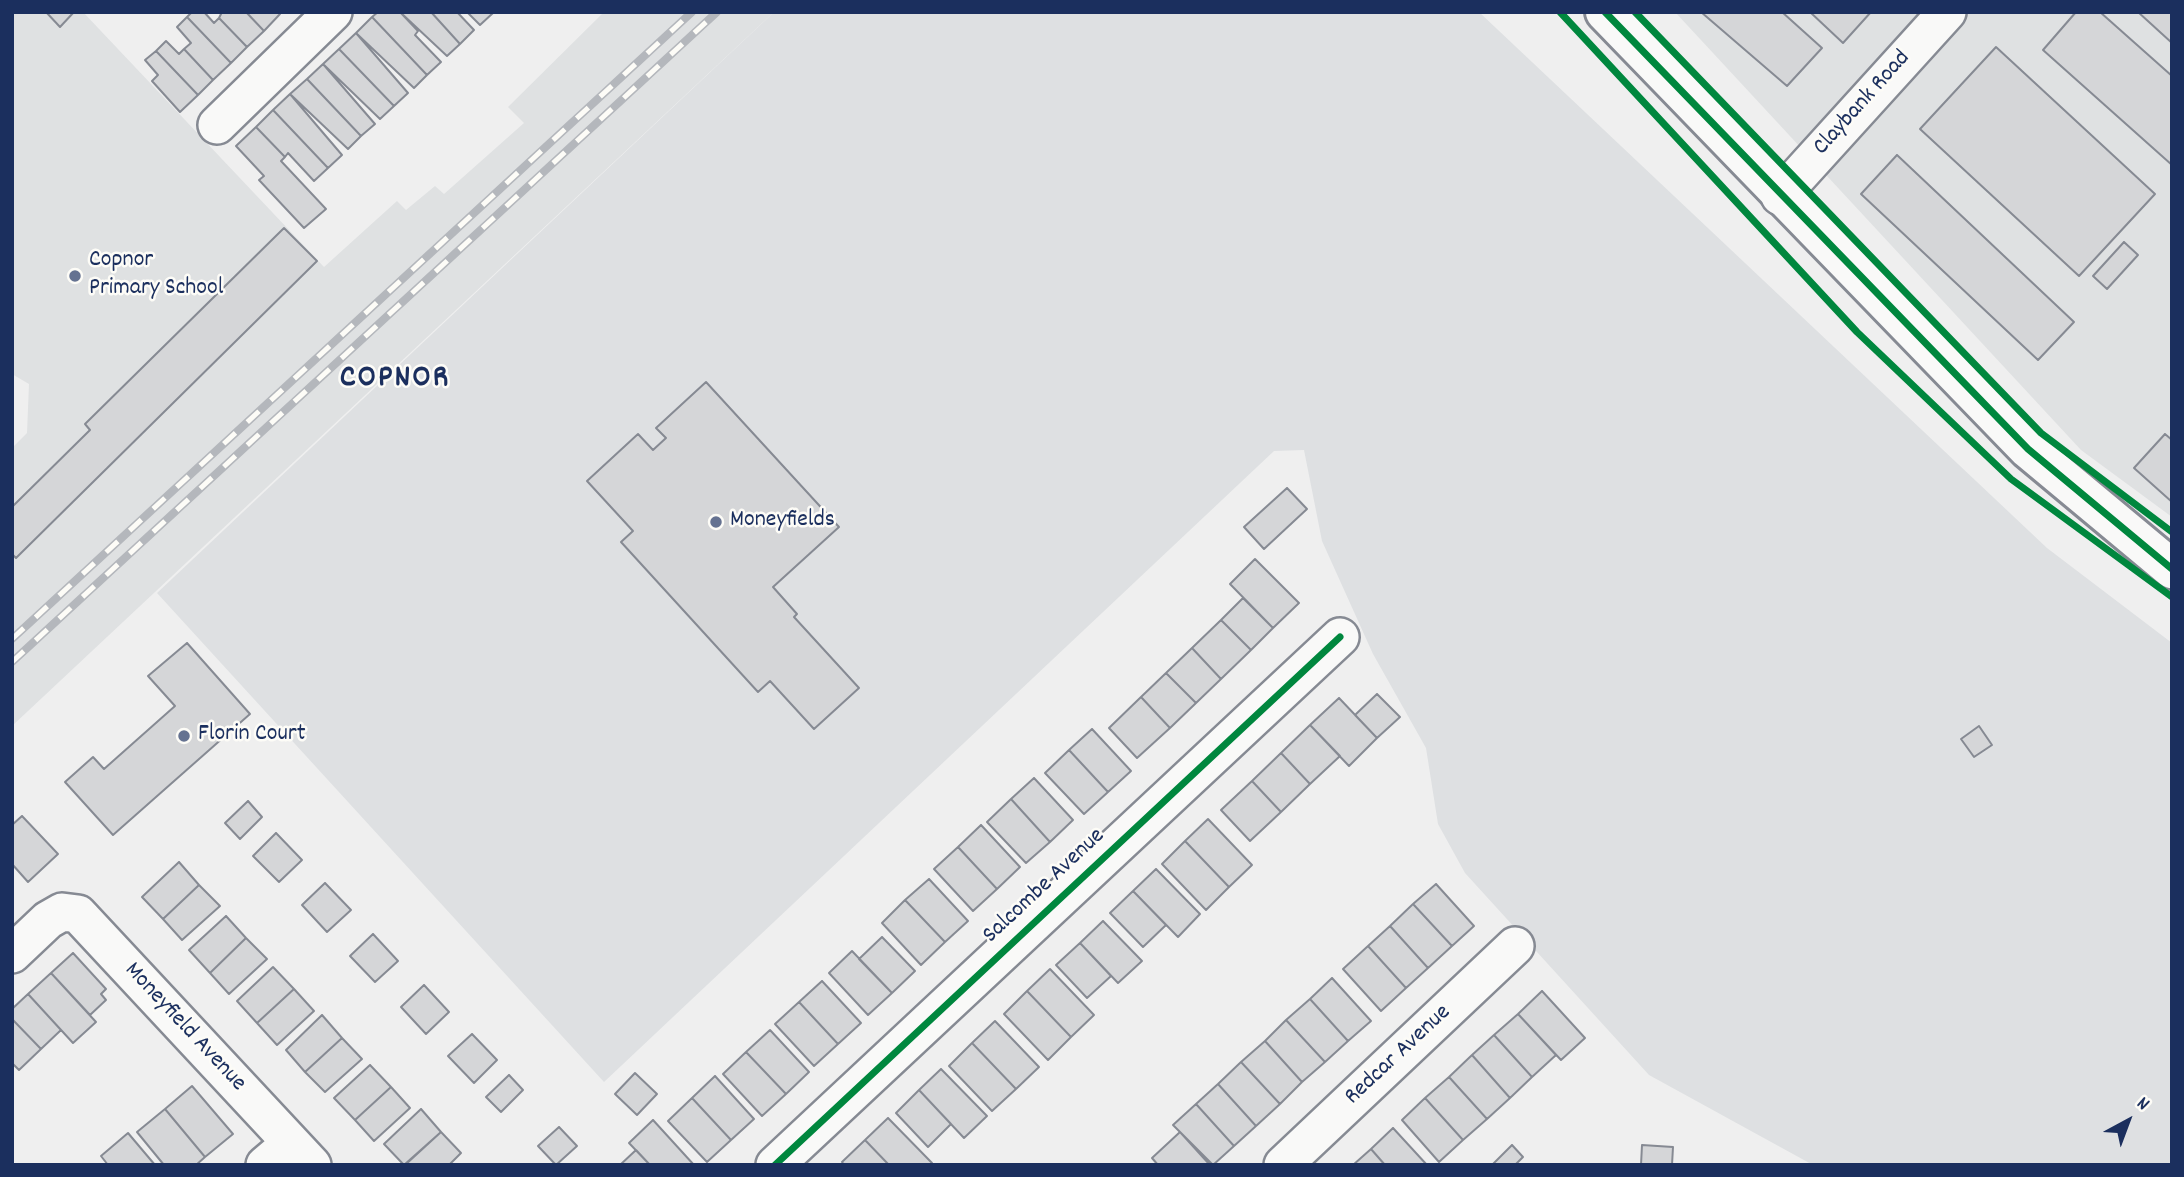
<!DOCTYPE html>
<style>
body{margin:0}
#map{position:relative;width:2184px;height:1177px;overflow:hidden;background:#efefef;font-family:Dekko,sans-serif}
canvas{display:block}
.frame{position:absolute;inset:0;border:14px solid #1b2f5e;pointer-events:none}
.north{position:absolute;left:2093px;top:1086px;width:70px;height:70px;-webkit-text-stroke:5px #fdfcf7;paint-order:stroke;rotate:41deg;font-size:19px;font-weight:700;line-height:28px;text-align:center;color:#1b2f5e}
.north::after{content:'';display:block;margin:auto;width:24px;height:32px;background:#1b2f5e;clip-path:polygon(50% 0,100% 100%,50% 72%,0 100%)}
</style>
<div id="map">
<canvas width="2184" height="1177"></canvas>
<div class="frame"></div>
<div class="north">N</div>
</div>
<script>
const g = document.querySelector('canvas').getContext('2d');
g.lineJoin = 'round';
function paint(path, color) {
  g.fillStyle = color;
  g.fill(path, 'evenodd');
}
function toPath(rows) {
  const path = new Path2D();
  for (const r of rows) {
    path.moveTo(r[0], r[1]);
    for (let i = 2; i < r.length; i += 2) path.lineTo(r[i], r[i + 1]);
  }
  return path;
}
function strokePath(path, color, width, dash) {
  g.strokeStyle = color;
  g.lineWidth = width;
  g.lineCap = dash ? 'butt' : 'round';
  g.setLineDash(dash || []);
  g.stroke(path);
}
function label(font, color, halo, rows, align = 'center') {
  g.font = font + ' Dekko,sans-serif';
  g.lineWidth = 5;
  g.setLineDash([]);
  g.textBaseline = 'middle';
  g.strokeStyle = halo;
  g.fillStyle = color;
  for (const [text, x, y, turn = 0] of rows) {
    g.save();
    g.translate(x, y);
    g.rotate((+turn || 0) * Math.PI / 180);
    g.textAlign = isNaN(turn) ? turn : align;
    if (halo) g.strokeText(text, 0, 0);
    g.fillText(text, 0, 0);
    g.restore();
  }
}
const built = toPath([
 [12,12,83,12,324,267,397,201,406,210,435,186,444,194,524,123,508,107,604,12,774,12,12,726,12,448,27,433,29,384,12,374],
 [1675,12,2172,12,2172,517,2081,450]
]);
const green = toPath([
 [774,12,1479,12,2047,548,2172,643,2172,1165,1813,1165,1649,1075,1465,873,1438,824,1426,748,1373,654,1322,541,1304,450,1274,451,604,1082,157,593]
]);
const building = toPath([
 [46,12,74,12,60,27,46,12],
 [192,12,204,12,214,23,219,18,247,47,231,63,187,17,192,12],
 [222,12,246,12,264,31,247,47,219,18,222,12],
 [246,12,279,12,280,14,264,31,246,12],
 [378,12,400,12,418,31,415,35,441,62,427,75,372,17,378,12],
 [400,12,431,12,460,44,447,56,400,12],
 [431,12,457,12,474,30,460,44,431,12],
 [467,12,493,12,493,13,480,25,467,12],
 [1701,12,1782,12,1822,48,1787,86,1701,12],
 [1810,12,1871,12,1843,43,1810,12],
 [2076,12,2100,12,2172,76,2172,165,2043,50,2076,12],
 [2138,12,2172,12,2172,43,2138,12],
 [187,17,231,63,213,80,184,49,191,43,177,27,187,17],
 [372,17,427,75,414,88,356,33,372,17],
 [356,33,408,93,394,106,339,49,356,33],
 [166,41,179,54,184,49,213,80,198,95,156,51,166,41],
 [1996,47,2155,194,2079,276,1920,129,1996,47],
 [339,49,394,106,380,119,323,64,339,49],
 [156,51,198,95,180,112,152,81,158,75,145,60,156,51],
 [323,64,375,124,361,136,307,79,323,64],
 [307,79,361,136,348,149,290,94,307,79],
 [290,94,342,155,328,168,273,110,290,94],
 [273,110,328,168,314,181,288,153,285,157,256,127,273,110],
 [256,127,285,157,281,161,326,209,304,228,259,180,264,176,236,146,256,127],
 [1897,155,2074,322,2038,360,1861,194,1897,155],
 [284,228,317,261,16,558,12,554,12,507,90,430,85,424,284,228],
 [2124,242,2138,255,2107,289,2093,276,2124,242],
 [706,382,839,527,773,587,797,614,794,617,859,688,814,729,770,681,758,692,621,542,633,531,587,481,638,434,653,450,666,438,656,428,706,382],
 [2165,434,2172,440,2172,502,2134,468,2165,434],
 [1287,488,1307,509,1264,549,1244,527,1287,488],
 [1255,559,1299,603,1273,628,1230,584,1255,559],
 [1243,598,1273,628,1251,650,1221,620,1243,598],
 [1221,620,1251,650,1221,679,1192,648,1221,620],
 [187,643,250,714,113,835,65,782,93,757,104,769,175,706,148,676,187,643],
 [1192,648,1221,679,1196,703,1166,673,1192,648],
 [1166,673,1196,703,1170,728,1141,697,1166,673],
 [1377,694,1400,717,1377,738,1355,715,1377,694],
 [1141,697,1170,728,1137,758,1109,728,1141,697],
 [1339,698,1377,738,1349,766,1310,725,1339,698],
 [1310,725,1340,756,1310,784,1281,753,1310,725],
 [1979,726,1992,745,1974,757,1961,739,1979,726],
 [1092,729,1131,771,1108,792,1069,750,1092,729],
 [1069,750,1108,792,1084,814,1045,773,1069,750],
 [1281,753,1310,784,1281,812,1252,781,1281,753],
 [1034,778,1073,820,1050,842,1011,799,1034,778],
 [1252,781,1281,812,1250,841,1221,810,1252,781],
 [1011,799,1050,842,1026,863,987,822,1011,799],
 [248,801,262,817,240,839,225,823,248,801],
 [22,816,58,854,28,882,12,864,12,825,22,816],
 [1208,819,1252,865,1229,887,1185,841,1208,819],
 [981,825,1020,867,997,889,958,847,981,825],
 [276,833,302,860,279,882,253,856,276,833],
 [1185,841,1229,887,1206,910,1162,864,1185,841],
 [958,847,997,889,973,911,934,869,958,847],
 [179,862,199,885,163,919,142,897,179,862],
 [1156,869,1200,914,1178,937,1133,891,1156,869],
 [929,879,968,921,945,942,905,900,929,879],
 [325,883,351,910,327,932,302,905,325,883],
 [1436,884,1474,926,1452,946,1413,904,1436,884],
 [199,885,220,906,182,940,163,919,199,885],
 [1133,891,1166,925,1143,947,1110,913,1133,891],
 [905,900,945,942,921,965,882,923,905,900],
 [1413,904,1452,946,1428,968,1390,926,1413,904],
 [226,916,246,938,210,973,189,950,226,916],
 [1103,921,1142,961,1118,983,1080,943,1103,921],
 [1390,926,1428,968,1406,988,1368,946,1390,926],
 [373,934,398,961,375,982,350,956,373,934],
 [882,937,915,971,892,993,859,959,882,937],
 [246,938,267,959,229,994,210,973,246,938],
 [1080,943,1111,976,1087,998,1056,965,1080,943],
 [1368,946,1406,988,1381,1011,1343,969,1368,946],
 [852,951,892,993,868,1015,829,973,852,951],
 [73,953,106,989,101,994,106,1000,90,1015,51,973,73,953],
 [273,967,294,989,257,1023,237,1001,273,967],
 [1050,969,1094,1015,1071,1037,1027,991,1050,969],
 [51,973,96,1022,73,1043,28,994,51,973],
 [1332,978,1371,1021,1348,1041,1310,999,1332,978],
 [822,981,861,1023,838,1044,799,1002,822,981],
 [424,985,449,1012,426,1034,401,1007,424,985],
 [294,989,314,1011,277,1045,257,1023,294,989],
 [1027,991,1071,1037,1048,1060,1004,1014,1027,991],
 [1542,991,1585,1038,1561,1060,1518,1014,1542,991],
 [28,994,61,1030,41,1049,12,1019,12,1009,28,994],
 [1310,999,1348,1041,1325,1062,1286,1020,1310,999],
 [799,1002,838,1044,814,1066,775,1024,799,1002],
 [1518,1014,1556,1055,1532,1077,1494,1035,1518,1014],
 [322,1015,342,1038,305,1072,286,1050,322,1015],
 [12,1019,41,1049,19,1070,12,1063,12,1019],
 [1286,1020,1325,1062,1302,1082,1265,1041,1286,1020],
 [995,1021,1039,1067,1016,1089,972,1043,995,1021],
 [770,1030,809,1072,786,1094,746,1052,770,1030],
 [472,1034,497,1060,474,1083,448,1056,472,1034],
 [1494,1035,1532,1077,1510,1098,1472,1055,1494,1035],
 [342,1038,362,1059,325,1092,305,1072,342,1038],
 [1265,1041,1302,1082,1280,1104,1241,1062,1265,1041],
 [972,1043,1016,1089,992,1111,949,1066,972,1043],
 [746,1052,786,1094,762,1116,723,1074,746,1052],
 [1472,1055,1510,1098,1487,1119,1449,1077,1472,1055],
 [1241,1062,1280,1104,1256,1126,1218,1084,1241,1062],
 [370,1065,391,1087,355,1120,334,1098,370,1065],
 [941,1069,987,1116,964,1138,919,1090,941,1069],
 [635,1073,657,1094,637,1115,615,1094,635,1073],
 [509,1075,523,1090,501,1112,486,1097,509,1075],
 [715,1076,754,1119,731,1140,692,1098,715,1076],
 [1449,1077,1487,1119,1463,1140,1425,1098,1449,1077],
 [1218,1084,1256,1126,1234,1146,1196,1104,1218,1084],
 [192,1086,233,1134,205,1157,165,1109,192,1086],
 [391,1087,410,1108,374,1141,355,1120,391,1087],
 [919,1090,951,1124,928,1147,896,1113,919,1090],
 [692,1098,731,1140,707,1162,668,1121,692,1098],
 [1425,1098,1463,1140,1439,1162,1402,1120,1425,1098],
 [1196,1104,1234,1146,1213,1165,1173,1125,1196,1104],
 [165,1109,205,1157,196,1165,164,1165,137,1132,165,1109],
 [421,1109,441,1132,404,1165,384,1144,421,1109],
 [888,1118,932,1163,931,1165,889,1165,865,1140,888,1118],
 [653,1120,694,1165,650,1165,629,1143,653,1120],
 [559,1127,577,1146,556,1165,538,1146,559,1127],
 [1393,1128,1427,1165,1385,1165,1371,1149,1393,1128],
 [441,1132,461,1153,449,1165,405,1165,441,1132],
 [1180,1132,1210,1165,1158,1165,1152,1158,1180,1132],
 [128,1133,155,1165,108,1165,101,1156,128,1133],
 [865,1140,889,1165,844,1165,842,1162,865,1140],
 [1512,1145,1523,1157,1515,1165,1492,1165,1512,1145],
 [1642,1145,1673,1147,1672,1165,1641,1165,1642,1145],
 [1371,1149,1385,1165,1353,1165,1371,1149],
 [636,1150,650,1165,620,1165,636,1150]
]);
const minor = toPath([
 [217,125,333,12],
 [1780,196,1947,12],
 [12,954,48,920,62,912,78,914,312,1165],
 [265,1165,291,1143],
 [775,1165,1340,637],
 [1283,1165,1515,946]
]);
const tertiary = toPath([
 [1605,12,2028,449,2172,569]
]);
const rail = toPath([
 [12,639,692,12],
 [12,662,717,12]
]);
const cycleway = toPath([
 [1560,12,1857,332,2011,479,2172,597],
 [1605,12,2028,449,2172,569],
 [1635,12,2041,433,2172,532],
 [775,1165,1340,637]
]);
const markers = [
 [75,276,7,"#657291"],
 [716,522,7,"#657291"],
 [184,736,7,"#657291"]
];
const streetNames = [
 ["Claybank Road",1863,104,-48],
 ["Salcombe Avenue",1045,887,-43],
 ["Moneyfield Avenue",184,1028,47],
 ["Redcar Avenue",1399,1056,-43]
];
const poiNames = [
 ["Copnor",89,262],
 ["Primary School",89,290],
 ["Moneyfields",730,522],
 ["Florin Court",198,736]
];
const districtNames = [
 ["COPNOR",395,381]
];
paint(built, '#dfe1e2');
paint(green, '#dee0e2');
paint(building, '#d5d6d8');
strokePath(building, '#868a93', 2);
strokePath(minor, '#868a93', 42);
strokePath(tertiary, '#868a93', 44);
strokePath(minor, '#f9f9f8', 37);
strokePath(tertiary, '#f9f9f8', 38);
strokePath(rail, '#b4b7bc', 8);
strokePath(rail, '#fdfcf7', 5, [16]);
strokePath(cycleway, '#00873e', 7);
for (const [x, y, r, color] of markers) {
  const dot = new Path2D();
  dot.arc(x, y, r, 0, 2 * Math.PI);
  g.fillStyle = color;
  g.fill(dot);
  strokePath(dot, '#fdfcf7', 2.5);
}
label('24px', '#1b2f5e', '#fdfcf7', streetNames);
label('24px', '#1b2f5e', '#fdfcf7', poiNames, 'left');
g.letterSpacing = '2px';
label('bold 32px', '#1b2f5e', '#fdfcf7', districtNames);
g.letterSpacing = '0px';
</script>
